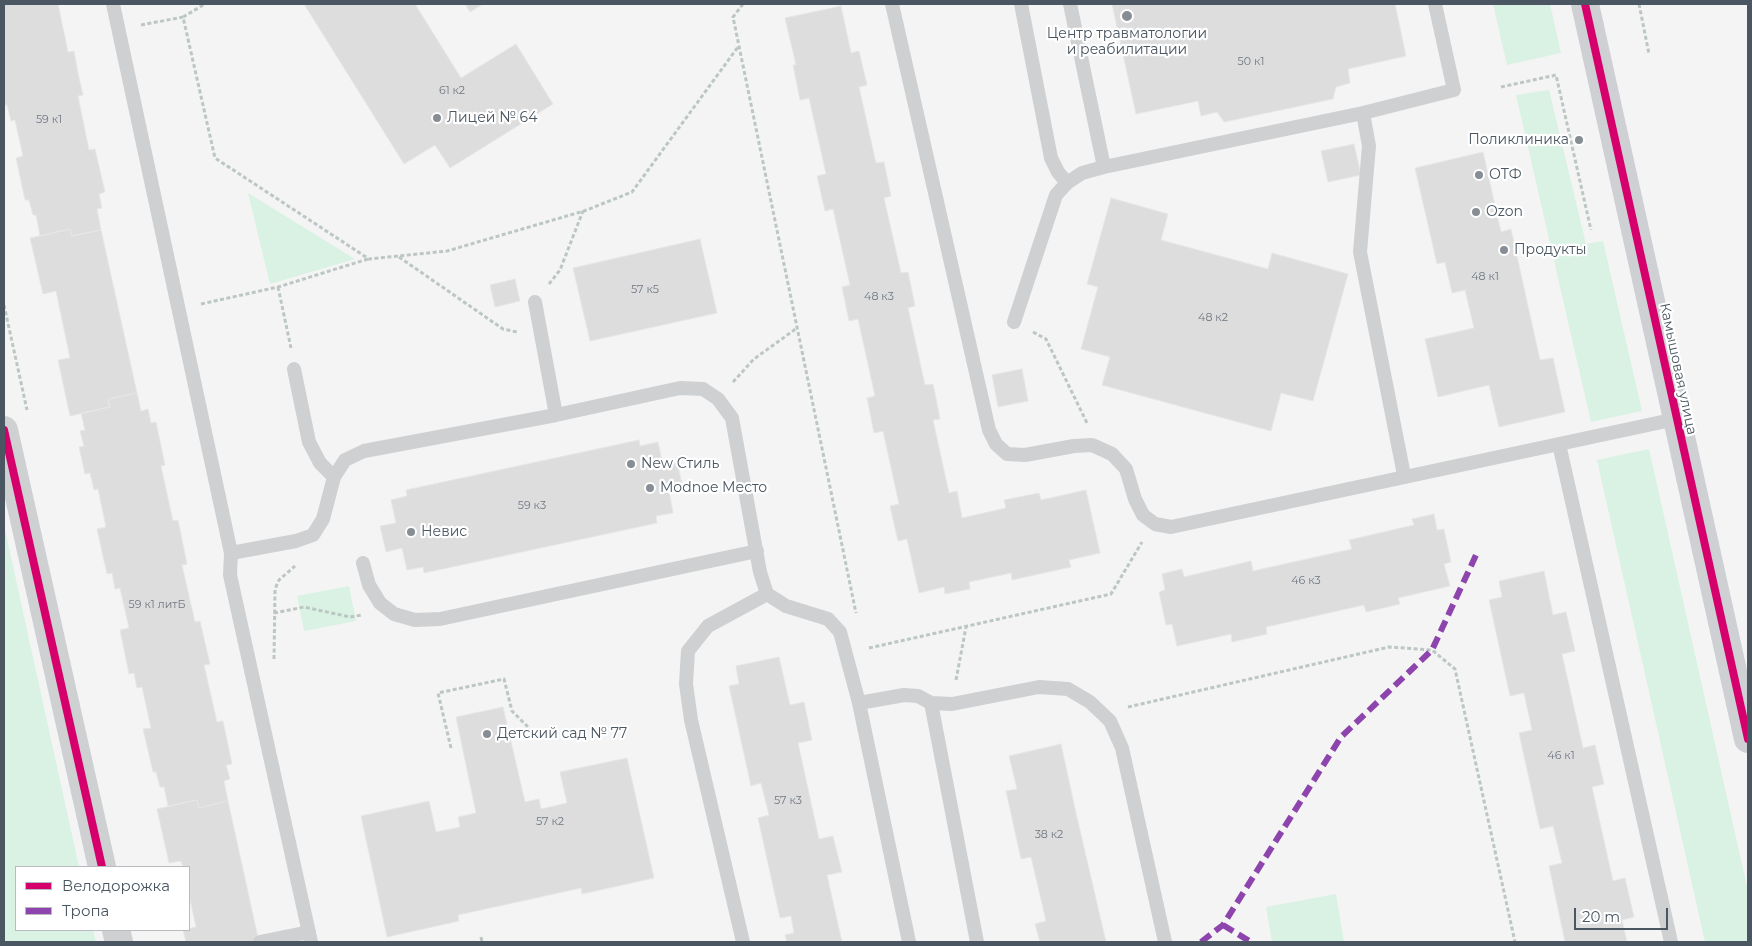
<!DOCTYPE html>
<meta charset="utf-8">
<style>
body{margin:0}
#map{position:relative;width:1752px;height:946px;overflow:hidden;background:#f4f4f4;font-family:Montserrat,sans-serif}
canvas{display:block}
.frame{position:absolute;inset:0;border:5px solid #4a5661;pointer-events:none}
.legend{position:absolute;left:15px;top:866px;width:175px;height:65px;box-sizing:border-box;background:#fff;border:1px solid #b7bbc0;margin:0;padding:6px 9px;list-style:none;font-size:15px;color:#4a5661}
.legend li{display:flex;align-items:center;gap:10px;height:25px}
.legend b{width:25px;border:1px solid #b7bbc0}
.scale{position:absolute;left:1574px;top:908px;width:94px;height:22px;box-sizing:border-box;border:2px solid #4a5661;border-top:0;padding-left:6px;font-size:15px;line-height:18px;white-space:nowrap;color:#4a5661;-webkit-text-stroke:4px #fff;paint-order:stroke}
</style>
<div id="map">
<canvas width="1752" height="946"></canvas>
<div class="frame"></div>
<ul class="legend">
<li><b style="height:6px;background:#d6006c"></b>Велодорожка</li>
<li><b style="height:6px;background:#8e44ad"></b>Тропа</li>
</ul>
<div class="scale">20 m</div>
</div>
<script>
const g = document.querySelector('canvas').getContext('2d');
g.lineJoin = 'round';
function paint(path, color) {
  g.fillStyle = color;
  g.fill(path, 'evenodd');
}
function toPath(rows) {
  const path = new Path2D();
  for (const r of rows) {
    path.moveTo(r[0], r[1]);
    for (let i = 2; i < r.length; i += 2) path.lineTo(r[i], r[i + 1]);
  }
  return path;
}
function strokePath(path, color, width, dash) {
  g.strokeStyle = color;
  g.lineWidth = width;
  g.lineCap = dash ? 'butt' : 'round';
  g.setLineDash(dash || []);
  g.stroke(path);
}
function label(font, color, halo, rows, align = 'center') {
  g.font = font + ' Montserrat,sans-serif';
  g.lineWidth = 4.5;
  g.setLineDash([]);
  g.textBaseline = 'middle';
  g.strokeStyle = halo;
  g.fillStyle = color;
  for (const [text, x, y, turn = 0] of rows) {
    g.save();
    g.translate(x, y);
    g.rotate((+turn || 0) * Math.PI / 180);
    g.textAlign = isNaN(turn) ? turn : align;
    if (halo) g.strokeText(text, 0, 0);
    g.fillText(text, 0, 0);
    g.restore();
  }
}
const green = toPath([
 [1493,4,1550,4,1561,53,1507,65],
 [1549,90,1586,244,1603,241,1642,411,1591,422,1516,95],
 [248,193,355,259,270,284],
 [1649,449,1748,891,1748,942,1705,942,1597,460],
 [4,525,79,867,16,867,16,930,93,930,96,942,4,942],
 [349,586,356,621,304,631,297,596],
 [1336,894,1344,942,1272,942,1266,907]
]);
const building = toPath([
 [4,4,58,4,68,52,74,51,78,73,83,95,78,96,89,150,95,149,105,192,99,194,102,208,97,209,101,230,72,236,70,229,40,236,36,215,33,215,29,200,25,200,16,158,23,156,15,120,11,121,7,105,4,105,4,4],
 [304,4,415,4,461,78,516,44,553,104,450,168,435,145,404,164,304,4],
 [465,4,483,4,470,12,465,4],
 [1112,4,1395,4,1406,56,1348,69,1350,83,1336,87,1333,99,1224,122,1217,112,1201,116,1198,101,1136,114,1112,4],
 [841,6,851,53,859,51,867,85,859,87,876,163,884,162,891,196,884,198,901,273,908,272,915,306,908,308,925,385,933,384,936,398,940,419,933,420,949,493,957,491,962,518,1006,508,1004,500,1039,493,1041,500,1086,490,1100,553,1069,560,1071,567,1012,580,1011,573,969,582,970,589,945,594,944,587,919,593,907,539,898,541,890,506,899,504,883,431,874,433,867,398,875,396,858,319,849,321,842,287,850,285,833,209,825,211,817,176,826,174,809,98,800,100,793,65,796,65,785,18,841,6],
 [1354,144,1361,175,1328,182,1321,151,1354,144],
 [1483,152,1501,232,1511,229,1540,360,1553,358,1565,412,1499,427,1489,385,1438,397,1425,339,1474,328,1465,290,1452,293,1445,262,1437,264,1415,168,1483,152],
 [1111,198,1168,214,1161,240,1268,269,1272,253,1348,274,1313,401,1281,393,1271,431,1102,385,1110,357,1081,349,1098,287,1087,284,1111,198],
 [70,229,72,236,101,230,137,393,108,399,110,407,70,416,58,360,70,358,56,291,43,294,30,238,70,229],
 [700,239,717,313,590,341,573,268,700,239],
 [515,279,520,301,495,307,490,285,515,279],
 [1022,369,1028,401,998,407,992,375,1022,369],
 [137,393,141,411,148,409,151,423,156,422,165,465,161,466,173,521,178,520,187,564,182,565,195,622,200,621,210,664,204,665,217,722,223,721,232,764,226,765,230,779,224,781,228,801,199,808,197,800,168,806,164,787,160,787,156,772,153,772,143,729,151,728,142,687,137,688,134,673,129,674,120,630,129,628,120,588,115,589,112,573,107,574,97,529,106,527,98,489,94,490,90,473,85,474,79,447,84,446,80,431,85,430,81,413,110,407,108,399,137,393],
 [639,440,640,446,658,442,663,465,677,462,683,488,669,491,673,513,656,516,657,523,424,573,423,567,407,570,402,548,386,552,380,526,396,523,391,500,407,496,406,490,639,440],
 [1434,514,1437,530,1444,529,1451,562,1444,564,1450,586,1398,598,1400,604,1366,612,1364,605,1266,627,1267,634,1232,642,1231,634,1177,646,1172,624,1166,625,1159,592,1165,590,1162,574,1182,569,1184,577,1251,561,1253,571,1352,549,1349,540,1414,525,1412,519,1434,514],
 [1544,571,1553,615,1566,612,1575,651,1562,654,1583,748,1595,745,1604,784,1592,787,1613,881,1625,878,1634,917,1622,920,1627,942,1565,942,1549,866,1562,863,1553,826,1540,829,1519,733,1532,730,1524,693,1510,696,1489,600,1502,597,1499,581,1544,571],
 [779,657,790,705,804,702,812,740,798,743,819,839,833,836,842,872,827,875,842,942,787,942,785,935,794,933,791,916,780,918,758,818,769,815,761,783,751,786,729,686,739,684,736,666,779,657],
 [503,707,525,802,539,799,541,809,567,803,560,772,627,758,654,878,582,894,581,888,458,915,459,921,387,937,361,816,429,801,436,832,460,827,458,817,476,813,456,717,503,707],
 [1061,744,1076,813,1106,942,1040,942,1035,924,1046,921,1031,857,1021,859,1006,791,1017,789,1009,756,1061,744],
 [197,800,199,808,228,801,259,942,186,942,183,930,196,927,189,895,189,867,183,867,181,861,169,863,157,809,197,800]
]);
const path = toPath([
 [743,4,733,17,856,613],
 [1639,4,1649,54],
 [183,17,205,4],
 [141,25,183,17,215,158,369,259,447,251,584,211,632,192,738,47],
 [1501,87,1556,75,1591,230],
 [399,257,503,329,517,332],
 [549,284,560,270,583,211],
 [278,287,291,348],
 [201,304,278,287,368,259],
 [4,305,27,410],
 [1033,332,1046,339,1087,423],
 [733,382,754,359,797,328],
 [274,613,304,607,350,617,362,615],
 [869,648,1111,594,1142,542],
 [274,659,275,589,279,580,295,566],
 [956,680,966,627],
 [1128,707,1389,647,1432,650,1455,669,1515,942],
 [451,748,438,693,504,679,512,711,530,729],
 [481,937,482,942]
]);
const lane = toPath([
 [113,4,231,553,296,541,313,535,323,519,334,477,345,460,364,451,556,415,680,388,703,389,718,399,732,418,760,572,767,594,786,606,828,619,840,632,859,703,909,942],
 [892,4,989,430,996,444,1007,454,1025,455,1074,446,1092,445,1112,454,1126,469,1135,499,1143,515,1155,524,1171,527,1676,419],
 [1021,4,1051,158,1058,172,1067,183],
 [1070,4,1104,167,1363,113],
 [535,302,556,415],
 [1014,322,1056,195,1067,183,1082,173,1104,167],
 [294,369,309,442,320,463,334,477],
 [1559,444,1671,942],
 [1404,475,1360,252,1369,146,1363,113,1454,90,1435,4],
 [231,553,230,575,311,942],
 [363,563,369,585,380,603,394,614,415,620,440,619,757,551],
 [859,703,904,695,918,696,931,703,977,942],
 [931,703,952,704,1039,687,1068,689,1090,702,1110,721,1122,748,1165,942],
 [260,942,309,932],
 [743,942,691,720,686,684,688,651,708,626,767,594]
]);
const street = toPath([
 [4,430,102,867],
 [116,930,119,942]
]);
const secondary = toPath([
 [1585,4,1748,739]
]);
const quiet = toPath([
 [1223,925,1251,942],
 [1201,942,1223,925,1341,737,1432,650,1477,553]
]);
const cycleway = toPath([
 [1585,4,1748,739],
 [4,430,102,867]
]);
const markers = [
 [1127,16,6,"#868d94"],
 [437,118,5,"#868d94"],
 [1579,140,5,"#868d94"],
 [1479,175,5,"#868d94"],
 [1476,212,5,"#868d94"],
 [1504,250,5,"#868d94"],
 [631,464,5,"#868d94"],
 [650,488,5,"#868d94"],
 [411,532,5,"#868d94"],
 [487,734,5,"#868d94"]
];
const numberNames = [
 ["50 к1",1251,62],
 ["61 к2",452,91],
 ["59 к1",49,120],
 ["48 к1",1485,277],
 ["57 к5",645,290],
 ["48 к3",879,297],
 ["48 к2",1213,318],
 ["59 к3",532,506],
 ["46 к3",1306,581],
 ["59 к1 литБ",157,605],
 ["46 к1",1561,756],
 ["57 к3",788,801],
 ["57 к2",550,822],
 ["38 к2",1049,835]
];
const poiNames = [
 ["Центр травматологии",1127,34,"center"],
 ["и реабилитации",1127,50,"center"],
 ["Лицей № 64",447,118],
 ["Поликлиника",1569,140,"right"],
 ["ОТФ",1489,175],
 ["Ozon",1486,212],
 ["Продукты",1514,250],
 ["New Стиль",641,464],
 ["Modnoe Место",660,488],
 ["Невис",421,532],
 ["Детский сад № 77",497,734]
];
const streetNames = [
 ["Камышовая улица",1678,369,78]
];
paint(green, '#d9f2e3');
paint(building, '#ddddde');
strokePath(building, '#e5e6e7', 1);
strokePath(path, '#bcc7c4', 3, [4, 2.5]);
strokePath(lane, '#ced0d2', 14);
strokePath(street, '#ced0d2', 28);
strokePath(secondary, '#ced0d4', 28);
strokePath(quiet, '#8e44ad', 6, [12, 6]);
strokePath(cycleway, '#d6006c', 8);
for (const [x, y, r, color] of markers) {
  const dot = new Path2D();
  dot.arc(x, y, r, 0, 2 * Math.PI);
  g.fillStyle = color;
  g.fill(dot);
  strokePath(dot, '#fff', 2);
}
label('11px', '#707881', null, numberNames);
label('14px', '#4a5661', '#fff', poiNames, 'left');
label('14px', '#4a5661', '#fff', streetNames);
</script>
